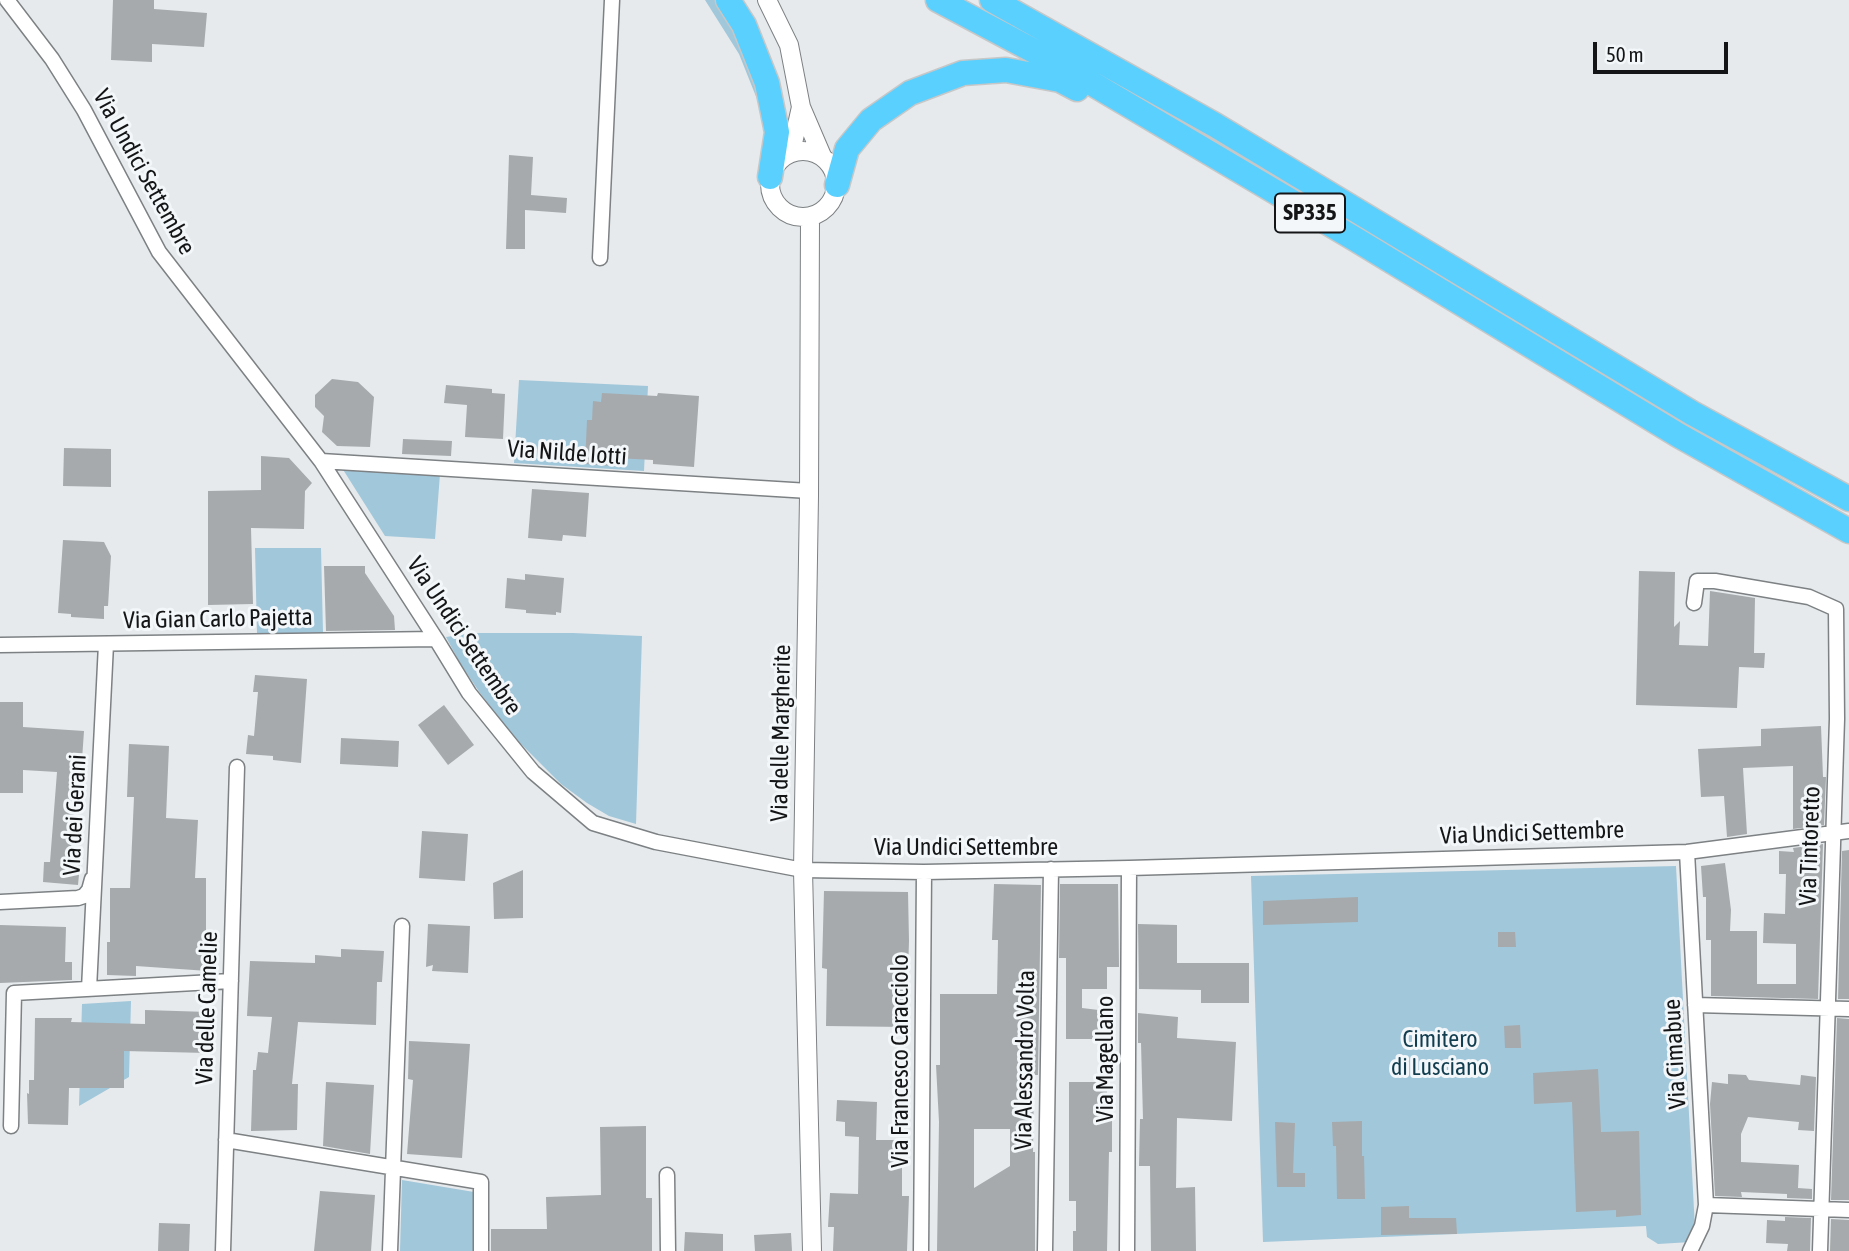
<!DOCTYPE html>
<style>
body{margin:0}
#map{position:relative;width:1849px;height:1251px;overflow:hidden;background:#e6eaec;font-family:"Asap Condensed",sans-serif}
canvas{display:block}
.scale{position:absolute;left:1593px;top:42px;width:135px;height:32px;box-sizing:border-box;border:4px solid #141516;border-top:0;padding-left:9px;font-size:21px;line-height:24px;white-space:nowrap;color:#141516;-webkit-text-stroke:5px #f3f7fa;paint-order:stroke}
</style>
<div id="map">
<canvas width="1849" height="1251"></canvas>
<div class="scale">50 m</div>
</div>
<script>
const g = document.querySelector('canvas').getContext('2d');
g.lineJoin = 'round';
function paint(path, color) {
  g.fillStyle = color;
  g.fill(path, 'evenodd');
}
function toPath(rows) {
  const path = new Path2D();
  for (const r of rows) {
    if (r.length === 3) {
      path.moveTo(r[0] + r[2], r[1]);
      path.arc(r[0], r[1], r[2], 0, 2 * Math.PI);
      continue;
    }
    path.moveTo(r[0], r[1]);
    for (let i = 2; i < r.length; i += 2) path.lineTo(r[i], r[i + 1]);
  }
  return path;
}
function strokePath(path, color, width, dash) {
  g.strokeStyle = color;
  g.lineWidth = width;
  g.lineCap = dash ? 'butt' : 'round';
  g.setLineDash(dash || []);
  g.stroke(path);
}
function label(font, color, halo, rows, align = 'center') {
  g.font = font + ' "Asap Condensed",sans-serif';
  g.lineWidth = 6;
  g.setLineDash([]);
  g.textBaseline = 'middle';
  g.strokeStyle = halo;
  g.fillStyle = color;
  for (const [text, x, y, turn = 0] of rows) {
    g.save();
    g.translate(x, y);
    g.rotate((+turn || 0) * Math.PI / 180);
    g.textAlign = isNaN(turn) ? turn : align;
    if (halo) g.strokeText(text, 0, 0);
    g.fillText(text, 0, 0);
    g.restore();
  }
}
const green = toPath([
 [705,0,719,0,761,89,761,109,739,54],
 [519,380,648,386,644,471,514,463],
 [342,468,440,474,435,539,385,536],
 [255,548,321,548,323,633,257,634],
 [473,633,573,633,642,636,636,824,609,816,587,803,561,784,513,736,480,693,460,663,446,637],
 [1676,866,1695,1229,1691,1230,1691,1242,1658,1244,1647,1237,1646,1226,1263,1242,1251,876],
 [131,1001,129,1077,79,1106,82,1004],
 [402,1180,474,1192,474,1251,400,1251]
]);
const building = toPath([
 [113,0,154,0,154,9,207,13,204,47,152,44,152,62,111,60],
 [509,155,533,157,531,195,567,198,566,213,525,210,525,249,506,249],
 [332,379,358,382,374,397,370,447,337,446,322,432,324,416,315,407,315,395],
 [446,385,492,389,492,393,505,394,503,439,465,437,467,405,444,403],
 [602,393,657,396,658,393,699,396,694,467,653,464,653,460,616,458,615,466,585,464,587,420,592,420,593,401,601,402],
 [403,439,452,441,451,456,402,454],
 [64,448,111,449,111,487,63,486],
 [261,456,289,458,312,483,305,491,304,529,251,528,253,604,208,605,208,491,261,490],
 [532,489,589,493,586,537,563,535,562,541,528,538],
 [63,540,104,542,111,556,108,606,104,606,104,619,71,617,71,614,58,613],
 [324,566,365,566,365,573,394,616,395,630,326,631],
 [1639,571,1675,572,1674,627,1680,621,1679,645,1708,646,1710,591,1755,598,1754,653,1765,653,1764,668,1739,667,1737,708,1636,705],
 [525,574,564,578,561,613,556,612,556,615,526,613,526,610,505,608,507,578,525,580],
 [255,675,307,679,301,763,273,760,273,756,246,754,248,735,254,736,258,692,253,692],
 [0,702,23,702,23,727,84,731,81,774,77,774,70,864,80,864,78,885,43,882,44,862,50,862,57,772,23,770,23,793,0,793],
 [444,705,474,745,448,765,418,725],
 [1821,726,1823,777,1826,777,1824,825,1793,829,1793,766,1743,768,1747,834,1727,837,1724,796,1701,797,1698,749,1761,746,1761,729],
 [341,738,399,741,398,767,340,764],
 [129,744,169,746,166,818,198,820,195,878,206,878,206,933,210,933,208,971,136,966,136,976,107,975,107,942,110,942,110,888,130,888,134,797,127,797],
 [422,831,468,834,465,881,419,878],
 [1823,844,1818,999,1711,996,1711,940,1706,940,1706,897,1703,897,1701,866,1725,863,1731,910,1730,931,1757,931,1757,984,1796,984,1796,944,1763,943,1764,913,1785,914,1786,874,1779,874,1779,851,1794,852,1793,848],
 [1849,850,1849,999,1838,999,1842,851],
 [523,870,523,918,494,919,493,883],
 [994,884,1041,885,1038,1075,1034,1075,1033,1152,1035,1152,1035,1251,937,1251,939,1122,936,1065,940,1065,940,994,997,994,998,940,992,940],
 [974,1129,1010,1129,1010,1166,974,1188],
 [1060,884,1118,884,1119,967,1107,967,1107,989,1082,989,1082,1008,1107,1011,1107,1039,1066,1039,1066,958,1059,958],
 [824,891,908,892,909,941,908,971,904,971,904,1027,826,1026,827,969,822,968],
 [1358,897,1358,922,1263,925,1263,901],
 [428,924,470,926,468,973,432,971,433,965,426,967],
 [1138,924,1177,925,1177,963,1249,963,1249,1003,1201,1003,1201,990,1139,989],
 [0,925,66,927,65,962,72,962,72,980,0,983],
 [1498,932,1515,932,1516,947,1498,947],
 [341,949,384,951,382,982,377,982,376,1025,298,1022,292,1084,298,1084,297,1130,251,1131,253,1070,256,1070,258,1052,268,1053,272,1017,247,1016,250,961,315,963,315,955,341,957],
 [145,1010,208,1012,207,1053,124,1051,124,1088,69,1088,68,1125,28,1124,27,1093,29,1094,29,1080,34,1080,35,1018,72,1018,71,1022,145,1024],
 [1138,1013,1178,1017,1177,1038,1236,1042,1232,1121,1177,1118,1176,1188,1195,1187,1196,1251,1151,1251,1150,1166,1139,1166,1140,1119,1143,1119,1141,1043,1138,1043],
 [1837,1018,1849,1019,1849,1200,1831,1200],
 [1520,1025,1521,1048,1505,1048,1504,1026],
 [409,1041,470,1044,462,1158,407,1154,413,1080,408,1079],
 [1598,1069,1601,1132,1639,1131,1641,1215,1616,1217,1616,1210,1576,1212,1572,1102,1534,1104,1533,1073],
 [1728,1074,1746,1075,1749,1080,1800,1085,1801,1075,1816,1077,1814,1131,1798,1130,1799,1122,1748,1117,1741,1134,1741,1162,1799,1165,1798,1188,1812,1189,1812,1199,1787,1198,1787,1194,1741,1192,1742,1197,1715,1196,1710,1104,1712,1082,1728,1084],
 [326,1082,374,1085,370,1154,323,1146],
 [1069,1082,1107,1082,1107,1121,1112,1121,1112,1152,1109,1152,1107,1251,1073,1251,1073,1231,1076,1231,1076,1201,1069,1201],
 [837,1100,877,1102,876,1140,902,1140,902,1196,909,1196,907,1251,833,1251,834,1227,828,1227,830,1193,858,1194,859,1137,845,1136,845,1122,836,1121],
 [1362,1121,1362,1156,1364,1156,1365,1199,1337,1199,1336,1146,1333,1146,1332,1122],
 [1275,1122,1295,1123,1293,1173,1305,1173,1305,1187,1277,1187],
 [646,1126,646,1198,652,1198,652,1251,491,1251,491,1229,547,1229,546,1197,601,1195,600,1127],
 [320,1191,375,1195,371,1251,314,1251],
 [1409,1206,1409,1218,1456,1218,1457,1234,1381,1235,1381,1207],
 [1785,1217,1811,1218,1810,1251,1787,1251,1788,1244,1766,1243,1767,1220,1785,1221],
 [1831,1219,1849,1220,1849,1251,1830,1251],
 [159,1223,190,1224,189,1251,158,1251],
 [685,1232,723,1234,723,1251,684,1251],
 [791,1233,792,1251,755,1251,754,1235]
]);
const minor = toPath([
 [7,0,52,59,84,110,159,252,321,461,436,639,469,693,533,772,593,823,656,842,803,870,924,872,1129,868,1687,852,1849,831],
 [600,258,612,0],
 [321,461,809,491],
 [1694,603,1697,581,1715,581,1809,597,1836,609,1837,719,1820,1251],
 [0,645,436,639],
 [1687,852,1706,1205,1702,1226,1690,1251],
 [0,902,78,898,84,896,89,890,92,879],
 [89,989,106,644],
 [1695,1005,1849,1009],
 [11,1126,14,993,231,981],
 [226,1140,481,1182,481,1251],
 [667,1175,668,1251],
 [1706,1205,1849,1210],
 [223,1251,237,767],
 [390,1251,402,926],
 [921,1251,924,872],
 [1045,1251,1051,869],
 [1127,1251,1129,868]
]);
const tertiary = toPath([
 [767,0,789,45,801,107,822,156],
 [803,184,33],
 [791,152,801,107],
 [810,217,809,496,803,870,812,1251]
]);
const trunk = toPath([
 [728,0,744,25,767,83,777,132,770,177],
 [938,0,1064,67,1355,239,1678,435,1849,531],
 [992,0,1215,125,1692,413,1849,499],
 [837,185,847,149,871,120,910,93,963,73,1006,70,1060,80,1077,89]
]);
const shields = [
 [1310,213,70]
];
const shieldNames = [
 ["SP335",1310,213]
];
const streetNames = [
 ["Via Undici Settembre",144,172,61],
 ["Via Nilde Iotti",567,453,4],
 ["Via Gian Carlo Pajetta",218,619,-1],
 ["Via Undici Settembre",464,636,56],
 ["Via delle Margherite",781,733,-89],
 ["Via dei Gerani",75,815,-87],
 ["Via Undici Settembre",1532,833,-2],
 ["Via Tintoretto",1810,846,-88],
 ["Via Undici Settembre",966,847],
 ["Via delle Camelie",207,1008,-88],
 ["Via Cimabue",1675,1054,-93],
 ["Via Magellano",1105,1059,-90],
 ["Via Alessandro Volta",1025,1060,-89],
 ["Via Francesco Caracciolo",900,1061,-90]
];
const parkNames = [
 ["Cimitero",1440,1039],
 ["di Lusciano",1440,1067]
];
paint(green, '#a1c7da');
paint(building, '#a6aaac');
strokePath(minor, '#7d8183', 17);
strokePath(tertiary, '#7d8183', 20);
strokePath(trunk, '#c7c7c7', 27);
strokePath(minor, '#fff', 14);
strokePath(tertiary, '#fff', 18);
strokePath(trunk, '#5ad0ff', 24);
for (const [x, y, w] of shields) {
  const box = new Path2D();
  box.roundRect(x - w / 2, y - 19.5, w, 39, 5);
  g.fillStyle = '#f3f7fa';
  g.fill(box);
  strokePath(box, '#141516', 2);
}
label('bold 23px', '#141516', null, shieldNames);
label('24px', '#141516', '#f3f7fa', streetNames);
label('24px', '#113d4f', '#f3f7fa', parkNames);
</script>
